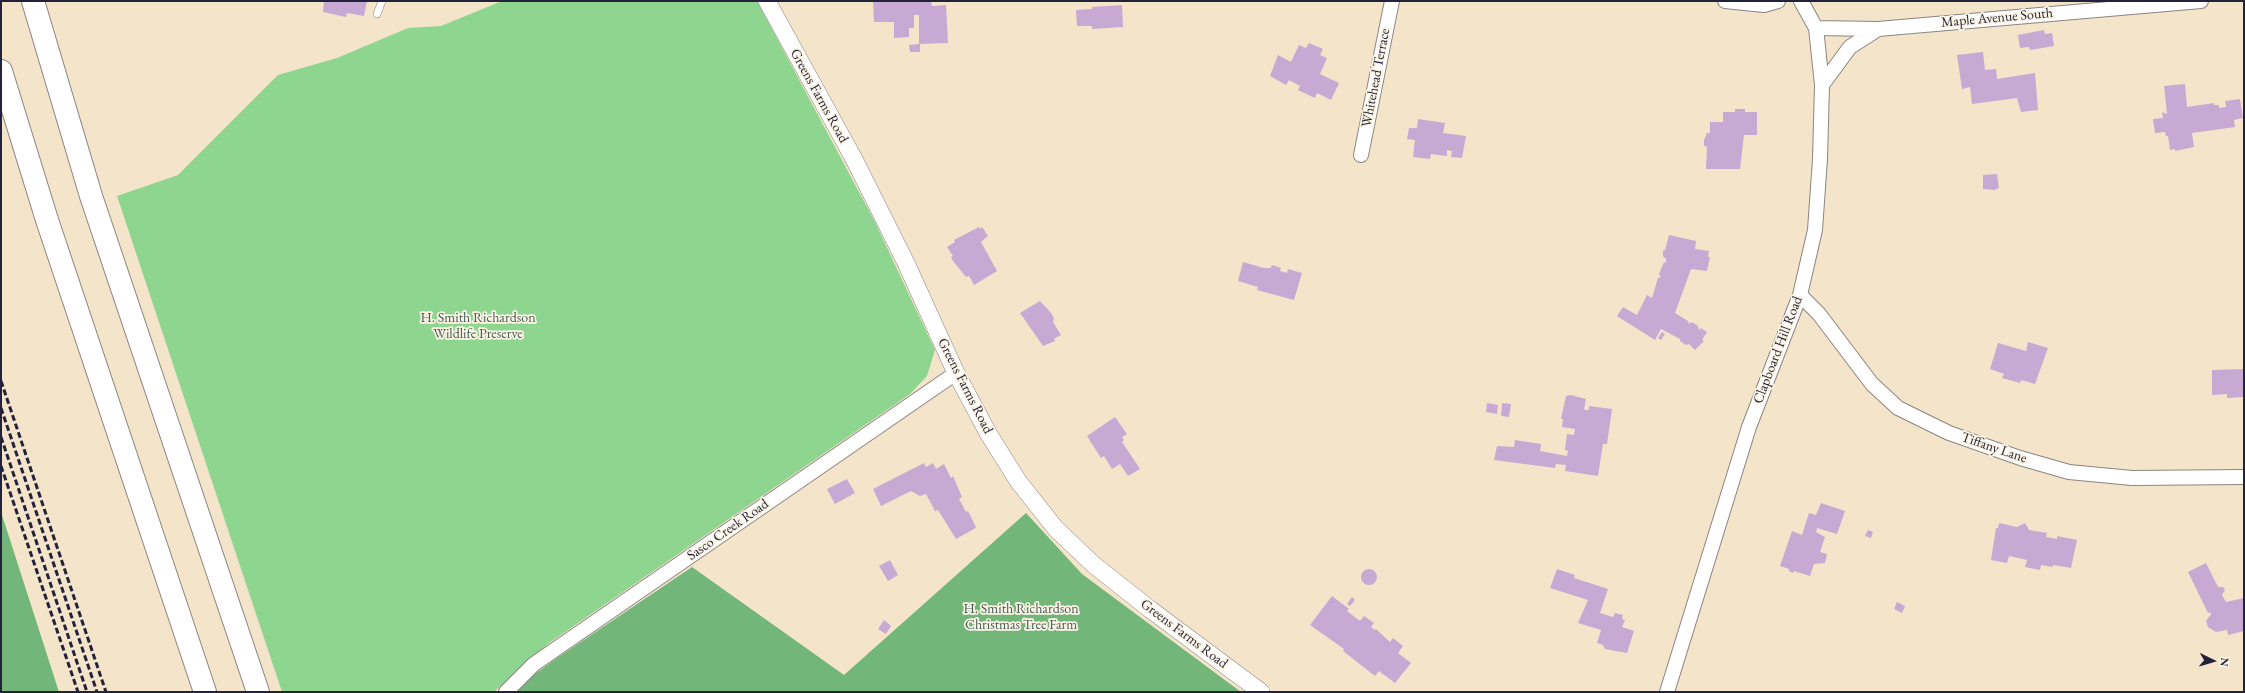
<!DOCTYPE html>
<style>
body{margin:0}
#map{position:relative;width:2245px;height:693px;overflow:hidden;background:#f4e5ca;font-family:"EB Garamond",serif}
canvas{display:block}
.frame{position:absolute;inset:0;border:2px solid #22223b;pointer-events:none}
.north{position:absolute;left:2193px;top:641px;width:40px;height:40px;-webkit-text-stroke:3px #fcf5e5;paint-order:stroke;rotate:95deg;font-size:11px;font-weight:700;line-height:16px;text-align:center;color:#22223b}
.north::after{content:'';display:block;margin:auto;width:14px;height:18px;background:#22223b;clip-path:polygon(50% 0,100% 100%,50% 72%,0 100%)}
</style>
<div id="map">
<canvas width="2245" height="693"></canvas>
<div class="frame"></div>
<div class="north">N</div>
</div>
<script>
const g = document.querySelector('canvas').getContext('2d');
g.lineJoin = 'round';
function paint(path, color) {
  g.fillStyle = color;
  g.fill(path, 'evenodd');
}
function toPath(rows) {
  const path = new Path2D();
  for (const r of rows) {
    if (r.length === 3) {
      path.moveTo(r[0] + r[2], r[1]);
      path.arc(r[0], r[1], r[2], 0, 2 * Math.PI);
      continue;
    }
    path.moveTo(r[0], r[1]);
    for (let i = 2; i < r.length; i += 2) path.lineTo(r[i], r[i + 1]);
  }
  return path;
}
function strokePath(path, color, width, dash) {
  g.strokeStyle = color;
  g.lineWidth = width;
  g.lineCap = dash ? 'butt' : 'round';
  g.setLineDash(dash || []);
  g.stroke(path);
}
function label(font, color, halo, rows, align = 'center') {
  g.font = font + ' "EB Garamond",serif';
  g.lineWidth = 3.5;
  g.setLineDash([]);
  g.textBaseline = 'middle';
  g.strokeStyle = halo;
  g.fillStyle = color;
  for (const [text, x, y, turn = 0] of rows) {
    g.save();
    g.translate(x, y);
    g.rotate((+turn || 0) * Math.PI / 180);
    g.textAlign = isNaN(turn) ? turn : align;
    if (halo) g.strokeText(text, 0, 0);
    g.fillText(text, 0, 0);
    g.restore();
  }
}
const green = toPath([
 [502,1,757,1,875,222,935,350,927,376,910,394,549,643,494,692,282,692,117,196,178,175,278,75,337,58,408,28,441,26]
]);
const forest = toPath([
 [1026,513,1082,574,1241,692,516,692,525,681,557,658,692,567,844,675],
 [1,515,2,515,59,692,1,692]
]);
const building = toPath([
 [324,1,367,1,364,16,347,13,346,17,323,12],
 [873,1,931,1,932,6,946,5,948,43,919,44,919,15,914,15,914,28,909,28,909,37,894,38,894,22,874,22],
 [1122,5,1123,27,1092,29,1092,26,1077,26,1076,10,1092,9,1092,7],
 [2044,30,2045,34,2052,33,2054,46,2030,50,2029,47,2020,48,2018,35],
 [1309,43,1323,49,1320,55,1327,58,1320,74,1339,83,1331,100,1317,93,1315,98,1298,90,1300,86,1289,80,1286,85,1270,76,1278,55,1291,62,1299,45,1306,48],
 [920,44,920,52,910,52,909,45],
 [1983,52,1985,70,1996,69,1997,79,2035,73,2038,110,2021,112,2017,98,1972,104,1970,87,1962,89,1957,55],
 [2185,84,2187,107,2214,103,2214,105,2219,105,2219,108,2226,107,2225,101,2240,99,2243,118,2234,120,2235,127,2192,133,2194,147,2175,151,2175,149,2170,150,2168,136,2166,136,2165,132,2155,133,2153,119,2163,118,2162,112,2167,114,2164,86],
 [1735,109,1745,109,1745,112,1757,112,1757,135,1744,135,1740,169,1706,169,1707,147,1704,146,1704,140,1707,133,1710,133,1710,122,1723,122,1723,112,1735,112],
 [1418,119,1445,123,1443,133,1466,136,1462,158,1451,157,1452,151,1447,150,1447,156,1431,154,1430,159,1413,157,1415,140,1407,139,1409,128,1417,128],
 [1997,174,1999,188,1994,190,1983,189,1983,175],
 [979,227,980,229,982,227,988,236,981,242,997,271,974,285,969,276,966,277,953,261,951,257,953,256,947,247,955,242,954,240],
 [1669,235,1696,241,1695,249,1709,251,1708,257,1710,257,1707,271,1691,269,1675,313,1688,321,1689,324,1692,322,1698,326,1699,330,1701,328,1707,332,1702,340,1704,341,1695,350,1689,344,1686,345,1680,341,1680,339,1661,329,1655,340,1617,316,1623,307,1637,315,1647,295,1652,298,1658,278,1661,277,1659,274,1664,262,1666,263,1666,259,1663,256,1663,251,1665,250],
 [1243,262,1264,268,1271,268,1272,265,1281,268,1280,271,1287,273,1288,269,1302,273,1294,300,1257,290,1258,287,1238,281],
 [1040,301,1051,313,1054,318,1053,322,1061,335,1054,339,1055,341,1043,346,1020,313],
 [1662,332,1665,334,1661,340,1658,338],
 [2028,342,2048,348,2035,384,2021,380,2020,383,2002,378,2004,374,1990,369,1998,343,2026,351],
 [2244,369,2244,397,2227,398,2227,394,2212,395,2212,370],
 [1571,395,1586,399,1584,410,1589,410,1589,406,1612,409,1607,444,1603,444,1598,476,1565,471,1566,465,1556,464,1555,468,1494,460,1497,446,1514,447,1515,440,1541,444,1540,451,1567,456,1568,451,1565,450,1567,434,1574,435,1575,429,1562,427,1563,419,1561,419,1566,396],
 [1487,403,1498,405,1497,414,1486,412],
 [1502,403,1511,404,1509,417,1501,416],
 [1115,417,1127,434,1122,437,1124,440,1122,442,1140,469,1128,476,1120,464,1112,469,1104,456,1101,458,1087,436],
 [924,463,926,467,933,463,936,469,944,464,951,478,953,476,962,497,959,499,966,512,968,511,976,527,974,529,956,539,938,510,935,511,926,494,920,496,911,491,881,506,873,489],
 [847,479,855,493,835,504,827,489],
 [1821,503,1845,511,1837,534,1817,528,1816,532,1825,537,1820,552,1827,554,1825,563,1814,564,1810,576,1794,571,1793,573,1789,571,1789,569,1780,566,1792,531,1802,535,1809,513,1816,515],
 [1999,523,2017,527,2025,523,2029,530,2047,533,2046,537,2057,539,2057,536,2077,540,2071,568,2053,565,2053,567,2041,565,2040,570,2025,567,2027,560,2009,556,2007,563,1991,560,1996,528,1998,528],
 [1868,530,1873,532,1871,538,1865,536],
 [890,560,898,575,888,581,879,566],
 [2206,563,2218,587,2223,587,2225,590,2222,595,2226,602,2244,598,2244,631,2228,635,2227,630,2216,632,2208,627,2206,621,2211,614,2210,612,2208,613,2188,572],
 [1369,577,8],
 [1557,569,1575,575,1574,578,1608,589,1600,613,1613,617,1615,613,1623,615,1622,619,1625,620,1622,627,1634,631,1627,653,1605,649,1603,645,1597,643,1601,630,1578,623,1588,600,1550,588],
 [1332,596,1349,609,1347,611,1360,621,1364,616,1374,623,1371,627,1375,630,1376,629,1390,642,1393,638,1403,646,1398,653,1411,663,1395,683,1379,671,1375,676,1343,651,1344,649,1310,625],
 [1352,597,1355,600,1350,606,1347,604],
 [1897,602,1905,606,1902,613,1894,609],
 [884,620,891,626,886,634,878,629]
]);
const service = toPath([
 [377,14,382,1]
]);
const minor = toPath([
 [1725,1,1764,5,1778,1],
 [1816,28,1878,29,2201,1],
 [1822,85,1850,47,1878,29],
 [1361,155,1392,1],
 [1800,295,1819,314,1872,384,1898,408,1949,433,2020,458,2069,472,2132,478,2244,477],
 [506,692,534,664,956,373],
 [1667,692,1749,427,1800,295,1815,230,1820,159,1822,85,1816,28,1801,1]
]);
const tertiary = toPath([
 [767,1,854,159,906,263,956,373,988,433,1018,481,1056,529,1094,565,1151,610,1261,692]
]);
const motorway = toPath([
 [33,1,91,196,258,692],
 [1,71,47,220,205,692]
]);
const rail = toPath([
 [1,381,106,692],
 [1,408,97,692],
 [1,437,87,692],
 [1,466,78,692]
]);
const streetNames = [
 ["Maple Avenue South",1997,18,-5],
 ["Whitehead Terrace",1376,78,-79],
 ["Greens Farms Road",819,96,61],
 ["Clapboard Hill Road",1778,350,-69],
 ["Greens Farms Road",965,386,63],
 ["Tiffany Lane",1994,448,19],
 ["Sasco Creek Road",728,530,-35],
 ["Greens Farms Road",1184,634,37]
];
const parkNames = [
 ["H. Smith Richardson",478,318],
 ["Wildlife Preserve",478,334],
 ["H. Smith Richardson",1021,609],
 ["Christmas Tree Farm",1021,625]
];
paint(green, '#8ed58f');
paint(forest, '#72b67a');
paint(building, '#c7a9d4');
strokePath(service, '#8b8482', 8);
strokePath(minor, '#8b8482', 16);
strokePath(tertiary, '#8b8482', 18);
strokePath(motorway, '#8b8482', 24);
strokePath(service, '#fff', 7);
strokePath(minor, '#fff', 14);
strokePath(tertiary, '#fff', 17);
strokePath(motorway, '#fff', 22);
strokePath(rail, '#22223b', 3, [6, 3]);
label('14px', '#22223b', '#fcf5e5', streetNames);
label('14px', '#425854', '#fcf5e5', parkNames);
</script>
